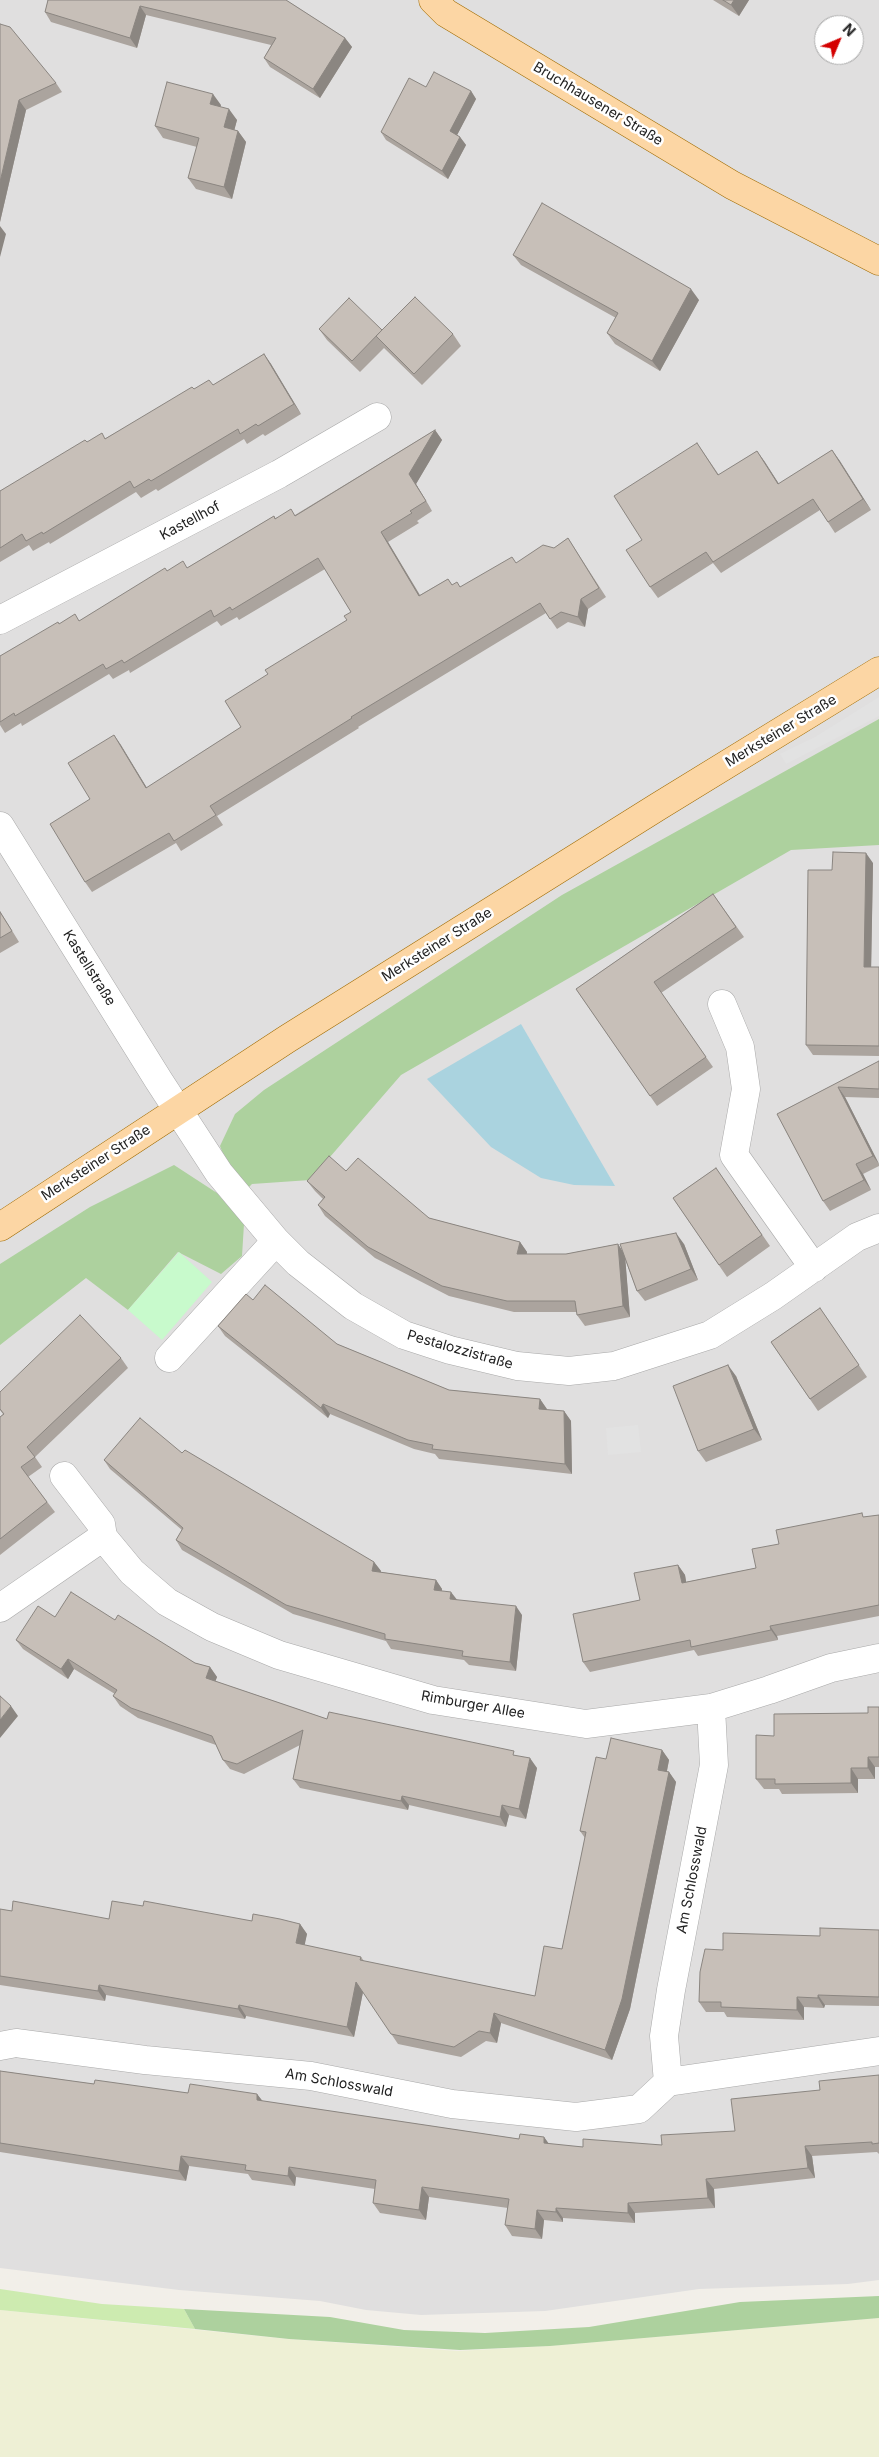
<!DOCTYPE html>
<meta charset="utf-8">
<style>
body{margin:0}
#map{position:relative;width:879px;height:2457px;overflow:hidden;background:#f2efe9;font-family:Inter,sans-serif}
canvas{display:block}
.north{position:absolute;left:814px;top:15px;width:50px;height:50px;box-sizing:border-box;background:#fff;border:1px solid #a7a7a7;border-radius:50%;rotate:45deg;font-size:14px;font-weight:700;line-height:20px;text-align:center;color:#222}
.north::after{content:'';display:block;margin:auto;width:18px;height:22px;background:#d40000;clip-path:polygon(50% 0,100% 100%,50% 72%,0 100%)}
</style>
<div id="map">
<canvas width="879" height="2457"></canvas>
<div class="north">N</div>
</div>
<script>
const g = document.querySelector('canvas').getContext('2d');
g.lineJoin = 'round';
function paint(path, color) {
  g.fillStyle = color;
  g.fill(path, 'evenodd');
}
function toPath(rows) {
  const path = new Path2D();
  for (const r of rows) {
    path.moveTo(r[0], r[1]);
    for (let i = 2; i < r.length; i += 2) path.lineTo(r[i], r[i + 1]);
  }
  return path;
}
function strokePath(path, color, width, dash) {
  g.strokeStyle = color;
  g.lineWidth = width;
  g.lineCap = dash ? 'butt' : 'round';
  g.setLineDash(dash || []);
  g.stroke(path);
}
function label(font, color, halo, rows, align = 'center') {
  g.font = font + ' Inter,sans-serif';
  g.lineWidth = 5;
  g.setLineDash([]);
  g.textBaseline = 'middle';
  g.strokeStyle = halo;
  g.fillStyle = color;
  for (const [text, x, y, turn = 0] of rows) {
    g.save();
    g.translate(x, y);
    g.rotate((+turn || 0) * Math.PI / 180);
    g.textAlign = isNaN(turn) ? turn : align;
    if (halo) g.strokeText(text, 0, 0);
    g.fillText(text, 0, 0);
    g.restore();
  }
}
const residential = toPath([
 [0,0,879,0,879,2280,848,2284,699,2289,545,2311,421,2315,366,2310,320,2301,179,2290,0,2268],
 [824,25,854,25,854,55,824,55]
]);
const farmland = toPath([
 [0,2310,288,2339,458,2351,549,2346,879,2318,879,2457,0,2457]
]);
const grass = toPath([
 [0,2289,102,2304,184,2309,195,2329,0,2310]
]);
const forest = toPath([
 [879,719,879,845,791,850,401,1075,310,1180,252,1184,246,1190,232,1177,220,1146,235,1114,264,1090,562,895],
 [174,1165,217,1193,244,1224,242,1256,221,1274,178,1252,128,1310,86,1278,0,1345,0,1264,90,1207],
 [879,2296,879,2318,550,2346,460,2350,289,2339,195,2329,184,2309,330,2317,404,2330,485,2333,589,2327,740,2302]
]);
const park = toPath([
 [179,1252,212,1282,162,1340,128,1310]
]);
const parking = toPath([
 [879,697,879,716,786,764,780,754,815,737],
 [638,1425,641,1452,608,1455,606,1428]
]);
const water = toPath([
 [521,1024,615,1186,574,1185,541,1178,491,1147,427,1079]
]);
const minor = toPath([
 [0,620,279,474,377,417],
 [0,826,159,1081,219,1173,276,1241,298,1263,353,1306,404,1335,450,1350,517,1366,569,1371,614,1366,710,1335,773,1296,857,1237,879,1228],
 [722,1004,740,1047,746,1089,734,1155,814,1268],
 [169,1358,276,1241],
 [64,1476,101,1524,103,1537,132,1572,167,1602,212,1627,279,1655,433,1700,586,1724,711,1708,769,1690,831,1668,879,1658],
 [0,1608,103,1537],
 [0,2046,16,2043,145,2060,311,2076,452,2104,576,2117,639,2109,668,2082,879,2051],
 [668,2082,664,2036,671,1990,714,1765,711,1708]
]);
const major = toPath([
 [433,0,446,13,732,185,879,261],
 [0,1227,287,1039,659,806,879,671]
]);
const wall = toPath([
 [48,0,286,0,345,38,352,47,320,98,270,67,264,58,271,45,146,15,137,48,51,22,45,12],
 [713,0,749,0,739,16],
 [0,24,56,83,62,92,26,110,0,222],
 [426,87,471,91,476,99,457,135,460,137,466,145,448,179,386,140,381,132],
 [221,105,220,107,237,120,234,130,238,131,246,142,232,199,196,189,188,178,197,147,163,138,155,126],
 [513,255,699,300,660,371,615,344,607,333,616,318,521,265],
 [319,329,382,330,453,334,461,346,422,385,384,348,360,372,327,340],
 [264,354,271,364,301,414,265,436,263,434,247,444,244,439,158,491,156,489,141,498,136,492,50,544,49,542,33,551,29,545,0,562,0,491,87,442,106,438,194,389,213,385],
 [435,430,442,440,416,484,432,511,417,521,419,523,388,542,420,595,448,579,452,585,460,587,554,548,568,538,606,597,588,609,585,627,568,622,557,629,546,613,358,727,359,728,217,816,223,825,181,851,176,843,92,892,85,882,90,799,114,735,147,788,241,727,268,674,347,620,351,612,325,569,239,620,237,617,221,626,217,621,130,673,129,670,113,679,109,674,22,726,21,723,5,733,0,725,0,656,59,624,79,621,167,571,187,568,274,516,275,518,295,515],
 [697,443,719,475,757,451,779,484,832,450,871,510,835,533,820,510,721,573,713,563,658,598,650,587,642,540],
 [873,863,871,967,879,967,879,1056,813,1055,806,1045,832,870],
 [713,894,744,937,661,993,713,1067,657,1106,576,989],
 [0,911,19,942,0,953],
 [879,1061,879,1098,845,1097,879,1164,879,1166,863,1174,871,1190,830,1211,823,1201,777,1114],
 [716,1168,770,1246,727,1277,673,1198],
 [346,1171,429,1218,520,1242,527,1252,527,1254,566,1254,618,1244,622,1251,684,1244,698,1280,645,1301,637,1291,625,1259,630,1317,585,1326,577,1315,577,1312,514,1312,449,1296,375,1258,325,1216,318,1205,323,1199,315,1191,307,1181],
 [253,1300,337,1344,449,1390,540,1399,547,1410,564,1411,571,1421,572,1474,439,1459,435,1454,414,1449,330,1414,328,1418,225,1336,218,1326],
 [820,1308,867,1377,818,1411,771,1342],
 [121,1358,128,1368,35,1457,42,1467,28,1477,55,1512,0,1555,0,1417,3,1414,0,1410,0,1392],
 [736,1376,762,1440,706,1462,698,1451],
 [182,1453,374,1562,381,1571,381,1572,436,1580,442,1589,442,1591,457,1600,522,1615,516,1671,469,1665,464,1660,391,1649,386,1641,293,1614,182,1550,176,1540,182,1530,110,1469,104,1460],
 [879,1515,879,1616,777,1636,778,1640,698,1656,694,1650,590,1672,583,1662,640,1600,678,1565,685,1575,686,1582,756,1568,779,1544,865,1517],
 [55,1617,115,1620,195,1663,210,1667,217,1677,215,1681,327,1719,517,1756,537,1768,526,1819,509,1815,506,1827,409,1805,408,1810,300,1788,293,1779,300,1745,244,1774,230,1769,223,1760,216,1745,138,1718,120,1706,113,1696,115,1694,74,1669,68,1679,23,1649,16,1640],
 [879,1707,879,1767,875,1767,875,1779,858,1779,858,1793,782,1794,779,1789,764,1789,756,1779,774,1736,868,1713],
 [662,1750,669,1760,667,1771,669,1772,676,1782,630,2009,612,2060,501,2023,497,2043,486,2041,461,2057,398,2044,363,1992,354,2037,246,2016,245,2019,106,1995,105,2001,0,1985,0,1909,12,1911,109,1919,143,1906,252,1921,300,1924,307,1934,304,1945,361,1957,364,1961,535,1996,562,1949,585,1838,580,1831,606,1759],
 [879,1930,879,2006,825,2005,824,2008,804,2007,804,2020,727,2017,724,2012,706,2012,699,2002,723,1950,820,1936],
 [0,2071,94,2084,188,2093,257,2094,262,2101,519,2139,544,2137,549,2144,583,2147,662,2145,735,2131,820,2090,879,2075,879,2154,877,2152,812,2156,815,2178,714,2189,715,2208,635,2213,635,2223,563,2218,563,2222,544,2220,542,2239,512,2236,505,2225,508,2208,429,2197,426,2220,380,2213,373,2203,375,2189,296,2177,295,2186,252,2180,248,2174,189,2166,186,2181,0,2152]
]);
const shadedWall = toPath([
 [734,0,749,0,739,16,731,5],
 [140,6,146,15,137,48,130,38],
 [345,38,352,47,320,98,313,89],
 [471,91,476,99,455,139,450,131],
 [213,94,221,105,218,116,210,104],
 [19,100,26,110,0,222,0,182],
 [229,109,237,120,232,139,224,127],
 [238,131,246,142,232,199,224,187],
 [460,137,466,145,448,179,442,171],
 [0,226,6,234,0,257],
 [691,289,699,300,660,371,652,361],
 [264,354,271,364,301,414,294,404],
 [435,430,442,440,416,484,432,511,409,474],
 [832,450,840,461,871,510,863,499],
 [757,451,765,462,786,495,778,484],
 [381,532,388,542,426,606,419,596],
 [581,599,588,609,585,627,578,617],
 [114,735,121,745,153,798,146,788],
 [866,853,873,863,871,976,864,967],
 [838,1087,845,1097,879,1164,873,1156],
 [856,1164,863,1174,871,1190,864,1180],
 [676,1233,684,1244,698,1280,691,1269],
 [520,1242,527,1252,524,1264,517,1254],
 [618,1244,625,1255,630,1317,623,1306],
 [728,1365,736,1376,762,1440,754,1429],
 [540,1399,547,1409,546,1419,539,1409],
 [323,1404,330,1414,328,1418,321,1408],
 [564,1411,571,1421,572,1474,565,1464],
 [374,1562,381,1571,378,1580,372,1571],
 [678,1565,685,1575,688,1593,682,1583],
 [436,1580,442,1589,440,1599,434,1590],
 [451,1592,458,1601,450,1599],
 [516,1606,522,1615,516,1671,510,1662],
 [770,1626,777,1636,778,1640,771,1630],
 [68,1659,74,1669,68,1679,61,1669],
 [210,1667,217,1677,213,1688,206,1678],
 [11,1706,18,1716,0,1738,0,1720],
 [662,1750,669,1760,665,1780,658,1770],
 [868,1757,875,1767,875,1779,868,1768],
 [530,1758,537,1768,526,1819,519,1809],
 [851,1768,858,1779,858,1793,851,1783],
 [669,1772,676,1782,630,2009,612,2060,605,2050],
 [402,1796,409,1805,408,1810,401,1801],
 [502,1805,509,1815,506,1827,500,1817],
 [300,1924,307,1934,303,1953,296,1943],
 [356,1982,363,1992,354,2037,347,2027],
 [99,1985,106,1995,105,2001,98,1991],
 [818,1995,825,2005,824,2008,818,1998],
 [797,1997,804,2007,804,2020,797,2010],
 [239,2005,246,2016,245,2019,238,2009],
 [494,2013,501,2023,497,2043,490,2033],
 [257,2094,265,2104,257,2100],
 [544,2137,551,2147,544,2143],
 [805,2146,812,2156,815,2178,808,2168],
 [181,2156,189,2166,186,2181,179,2171],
 [289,2167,296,2177,295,2186,288,2176],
 [706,2179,714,2189,715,2208,708,2198],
 [422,2187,429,2197,426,2220,419,2210],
 [628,2203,635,2213,635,2223,628,2213],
 [556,2208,563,2218,563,2222,556,2212],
 [537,2210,544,2220,542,2239,535,2229]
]);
const building = toPath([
 [48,0,286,0,345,38,313,89,264,58,276,38,140,6,130,38,45,12,48,0],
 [723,0,734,0,731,5,723,0],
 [0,24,10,27,56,83,19,100,0,182,0,24],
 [434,72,471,91,450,131,460,137,442,171,381,132,409,78,426,87,434,72],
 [167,82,213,94,210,104,229,109,224,127,238,131,224,187,188,178,199,138,155,126,167,82],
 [542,203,691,289,652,361,607,333,618,313,513,255,542,203],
 [415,297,453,334,414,374,376,336,415,297],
 [349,298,382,330,352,361,319,329,349,298],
 [264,354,294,404,258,426,256,424,240,434,238,429,151,481,149,479,134,488,130,481,43,534,42,532,26,541,22,534,0,548,0,491,85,440,87,442,102,433,105,439,192,387,194,389,209,380,213,385,264,354],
 [435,430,409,474,426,501,410,511,412,513,381,532,419,596,448,579,452,585,457,582,460,587,512,557,516,563,543,545,554,548,568,538,599,588,581,599,578,617,561,612,550,619,540,603,351,717,352,718,210,806,216,815,174,841,169,833,85,882,50,824,90,799,68,763,114,735,146,788,241,727,225,701,268,674,265,670,347,620,344,616,351,612,318,558,232,610,230,607,214,617,211,610,124,663,122,660,106,669,103,664,15,716,14,713,0,722,0,656,58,622,59,624,75,614,79,621,165,568,167,571,183,561,187,568,274,516,275,519,291,509,295,516,435,430],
 [697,443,718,475,757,451,778,484,832,450,863,499,828,522,813,499,713,562,706,552,650,587,626,550,642,540,614,496,697,443],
 [833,852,866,853,864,967,879,967,879,1046,806,1045,808,870,832,870,833,852],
 [713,894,736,927,654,982,706,1057,650,1096,576,989,713,894],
 [0,912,12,931,0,938,0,912],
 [879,1061,879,1089,838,1087,873,1156,856,1164,864,1180,823,1201,777,1114,879,1061],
 [329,1156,346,1171,358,1158,429,1218,520,1242,517,1254,566,1254,618,1244,623,1306,577,1315,575,1301,507,1301,442,1286,368,1247,318,1205,325,1197,307,1181,329,1156],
 [716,1168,762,1235,719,1265,673,1198,716,1168],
 [676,1233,691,1269,637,1291,620,1244,676,1233],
 [265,1285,337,1344,449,1390,540,1399,539,1409,564,1411,565,1464,432,1449,433,1445,408,1440,323,1404,321,1408,218,1326,246,1294,253,1300,265,1285],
 [820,1308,859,1365,810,1399,771,1342,820,1308],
 [80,1315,121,1358,27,1447,35,1457,21,1467,47,1502,0,1539,0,1417,4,1414,0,1409,0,1392,80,1315],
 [728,1365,754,1429,698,1451,673,1386,728,1365],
 [140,1418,182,1453,185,1450,374,1562,372,1571,436,1580,434,1590,451,1592,450,1599,516,1606,510,1662,462,1656,463,1651,385,1639,385,1634,286,1605,176,1540,183,1528,104,1460,140,1418],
 [862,1513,863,1517,879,1515,879,1605,770,1626,771,1630,691,1647,690,1640,583,1662,573,1614,640,1600,634,1573,678,1565,682,1583,756,1568,752,1549,779,1544,776,1530,862,1513],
 [71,1592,115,1620,118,1615,195,1663,210,1667,206,1678,327,1719,329,1712,514,1751,513,1755,530,1758,519,1809,502,1805,500,1817,402,1796,401,1801,293,1779,303,1730,237,1764,223,1760,212,1736,131,1708,113,1696,117,1690,68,1659,61,1669,16,1640,38,1606,55,1617,71,1592],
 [0,1696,11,1706,0,1720,0,1696],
 [868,1707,879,1707,879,1757,868,1757,868,1768,851,1768,851,1783,775,1784,775,1779,756,1779,756,1735,774,1736,774,1714,868,1713,868,1707],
 [611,1738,662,1750,658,1770,669,1772,622,1999,605,2050,494,2013,490,2033,479,2031,454,2047,391,2034,356,1982,347,2027,239,2005,238,2009,99,1985,98,1991,0,1976,0,1909,12,1911,13,1901,109,1919,112,1901,143,1906,144,1901,252,1921,253,1914,280,1919,300,1924,296,1943,361,1957,360,1960,535,1996,544,1946,562,1949,586,1832,580,1831,596,1757,606,1759,611,1738],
 [820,1928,879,1930,879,1997,818,1995,818,1998,797,1997,797,2010,721,2007,721,2002,699,2002,700,1972,705,1949,723,1950,723,1933,820,1936,820,1928],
 [0,2071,94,2084,95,2080,188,2093,190,2084,257,2094,257,2100,519,2139,520,2134,544,2137,544,2143,583,2147,583,2139,662,2145,661,2135,735,2131,731,2099,820,2090,819,2081,879,2075,879,2143,872,2144,872,2142,805,2146,808,2168,706,2179,708,2198,628,2203,628,2213,556,2208,556,2212,537,2210,535,2229,505,2225,509,2199,422,2187,419,2210,373,2203,376,2180,289,2167,288,2176,245,2170,246,2165,181,2156,179,2171,0,2143,0,2071]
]);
const streetNames = [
 ["Bruchhausener Straße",598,104,31],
 ["Kastellhof",190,521,-28],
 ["Merksteiner Straße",781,731,-31],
 ["Merksteiner Straße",437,945,-32],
 ["Kastellstraße",89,968,58],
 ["Merksteiner Straße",96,1163,-33],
 ["Pestalozzistraße",460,1350,16],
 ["Rimburger Allee",473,1705,10],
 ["Am Schlosswald",692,1880,-79],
 ["Am Schlosswald",339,2083,10]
];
paint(residential, '#e0dfdf');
paint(farmland, '#eef0d5');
paint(grass, '#cdebb0');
paint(forest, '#add19e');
paint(park, '#c8facc');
paint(parking, '#e2e2e2');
paint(water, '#aad3df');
strokePath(minor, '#a9a9a9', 29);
strokePath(major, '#a06b00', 29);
strokePath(minor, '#fff', 28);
strokePath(major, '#fcd6a4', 28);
paint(wall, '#aba49e');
paint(shadedWall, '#8b8681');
paint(building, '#c7bfb8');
strokePath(building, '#8b8681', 1);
label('14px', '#222', '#fff', streetNames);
</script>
